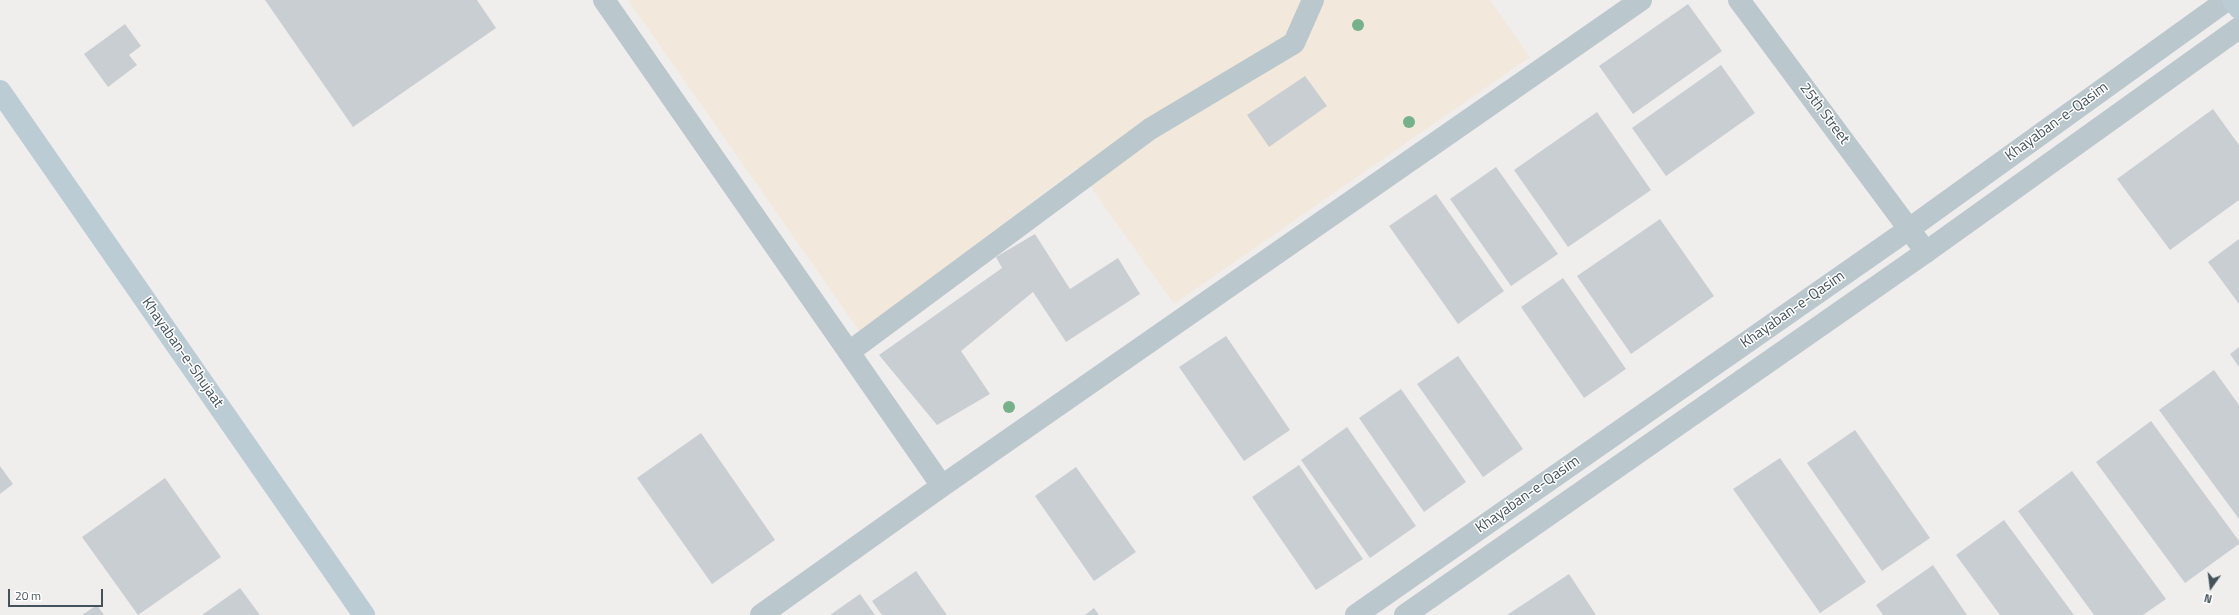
<!DOCTYPE html>
<style>
body{margin:0}
#map{position:relative;width:2239px;height:615px;overflow:hidden;background:#f0eded;font-family:"Titillium Web",sans-serif}
canvas{display:block}
.north{position:absolute;left:2191px;top:567px;width:40px;height:40px;-webkit-text-stroke:3px #fff;paint-order:stroke;rotate:194deg;font-size:11px;font-weight:700;line-height:16px;text-align:center;color:#44535b}
.north::after{content:'';display:block;margin:auto;width:14px;height:18px;background:#44535b;clip-path:polygon(50% 0,100% 100%,50% 72%,0 100%)}
.scale{position:absolute;left:8px;top:589px;width:95px;height:18px;box-sizing:border-box;border:2px solid #44535b;border-top:0;padding-left:5px;font-size:12px;line-height:14px;white-space:nowrap;color:#44535b;-webkit-text-stroke:3px #fff;paint-order:stroke}
</style>
<div id="map">
<canvas width="2239" height="615"></canvas>
<div class="north">N</div>
<div class="scale">20 m</div>
</div>
<script>
const g = document.querySelector('canvas').getContext('2d');
g.lineJoin = 'round';
function paint(path, color) {
  g.fillStyle = color;
  g.fill(path, 'evenodd');
}
function toPath(rows) {
  const path = new Path2D();
  for (const r of rows) {
    path.moveTo(r[0], r[1]);
    for (let i = 2; i < r.length; i += 2) path.lineTo(r[i], r[i + 1]);
  }
  return path;
}
function strokePath(path, color, width, dash) {
  g.strokeStyle = color;
  g.lineWidth = width;
  g.lineCap = dash ? 'butt' : 'round';
  g.setLineDash(dash || []);
  g.stroke(path);
}
function label(font, color, halo, rows, align = 'center') {
  g.font = font + ' "Titillium Web",sans-serif';
  g.lineWidth = 3;
  g.setLineDash([]);
  g.textBaseline = 'middle';
  g.strokeStyle = halo;
  g.fillStyle = color;
  for (const [text, x, y, turn = 0] of rows) {
    g.save();
    g.translate(x, y);
    g.rotate((+turn || 0) * Math.PI / 180);
    g.textAlign = isNaN(turn) ? turn : align;
    if (halo) g.strokeText(text, 0, 0);
    g.fillText(text, 0, 0);
    g.restore();
  }
}
const sand = toPath([
 [628,0,1490,0,1530,57,1174,304,1077,168,860,332]
]);
const building = toPath([
 [265,0,477,0,496,28,353,127],
 [1688,4,1722,51,1633,114,1599,66],
 [125,24,141,46,129,55,137,65,108,87,84,54],
 [1721,65,1755,113,1666,176,1632,128],
 [1305,76,1327,106,1269,147,1247,115],
 [2213,109,2239,145,2239,200,2170,250,2117,179],
 [1597,112,1651,190,1568,247,1514,170],
 [1496,167,1558,254,1511,286,1450,199],
 [1436,194,1504,291,1458,324,1389,226],
 [1660,219,1714,296,1631,354,1577,276],
 [1035,234,1070,289,1118,258,1140,294,1066,342,1033,292,961,351,990,394,937,425,879,355,1002,268,996,257],
 [2239,239,2239,304,2208,262],
 [1563,278,1626,369,1584,398,1521,307],
 [1226,336,1290,430,1244,461,1179,367],
 [2239,347,2239,367,2230,354],
 [1458,356,1523,449,1483,477,1417,384],
 [2214,370,2239,405,2239,519,2159,410],
 [1401,389,1466,482,1424,512,1359,418],
 [2151,421,2239,541,2239,544,2185,583,2096,462],
 [1347,427,1416,526,1370,558,1301,460],
 [1855,430,1930,538,1882,571,1807,463],
 [701,433,775,540,712,584,637,478],
 [1780,458,1866,582,1820,613,1733,489],
 [1299,465,1363,559,1316,590,1252,497],
 [0,466,13,484,0,494],
 [1076,467,1136,552,1094,581,1035,496],
 [2072,471,2166,599,2143,615,2094,615,2018,511],
 [165,478,221,557,138,615,82,537],
 [2004,520,2074,615,2000,615,1956,555],
 [1933,565,1967,615,1883,615,1876,605],
 [916,571,947,615,882,615,872,601],
 [1569,574,1596,615,1507,615],
 [240,588,260,615,202,615],
 [860,594,875,615,830,615],
 [97,605,104,615,82,615],
 [1094,608,1099,615,1085,615]
]);
const minor = toPath([
 [604,0,942,486],
 [1739,0,1926,252],
 [849,352,1150,129,1294,43,1313,0],
 [761,615,942,486,1641,0]
]);
const tertiary = toPath([
 [1356,615,1909,229,2227,0],
 [1405,615,1926,252,2239,28]
]);
const secondary = toPath([
 [2233,0,2239,8],
 [0,91,364,615]
]);
const trees = [
 [1358,25],
 [1409,122],
 [1009,407]
];
const streetNames = [
 ["25th Street",1824,114,53],
 ["Khayaban-e-Qasim",2057,122,-36],
 ["Khayaban-e-Qasim",1793,310,-35],
 ["Khayaban-e-Shujaat",182,353,55],
 ["Khayaban-e-Qasim",1528,495,-35]
];
paint(sand, '#f3e8dc');
paint(building, '#c9ced2');
strokePath(minor, '#bac7cd', 22);
strokePath(tertiary, '#bac7cd', 22);
strokePath(secondary, '#bcccd5', 22);
g.fillStyle = '#76b18b';
for (const [x, y] of trees) {
  g.beginPath();
  g.arc(x, y, 6, 0, 2 * Math.PI);
  g.fill();
}
label('15px', '#44535b', '#fff', streetNames);
</script>
